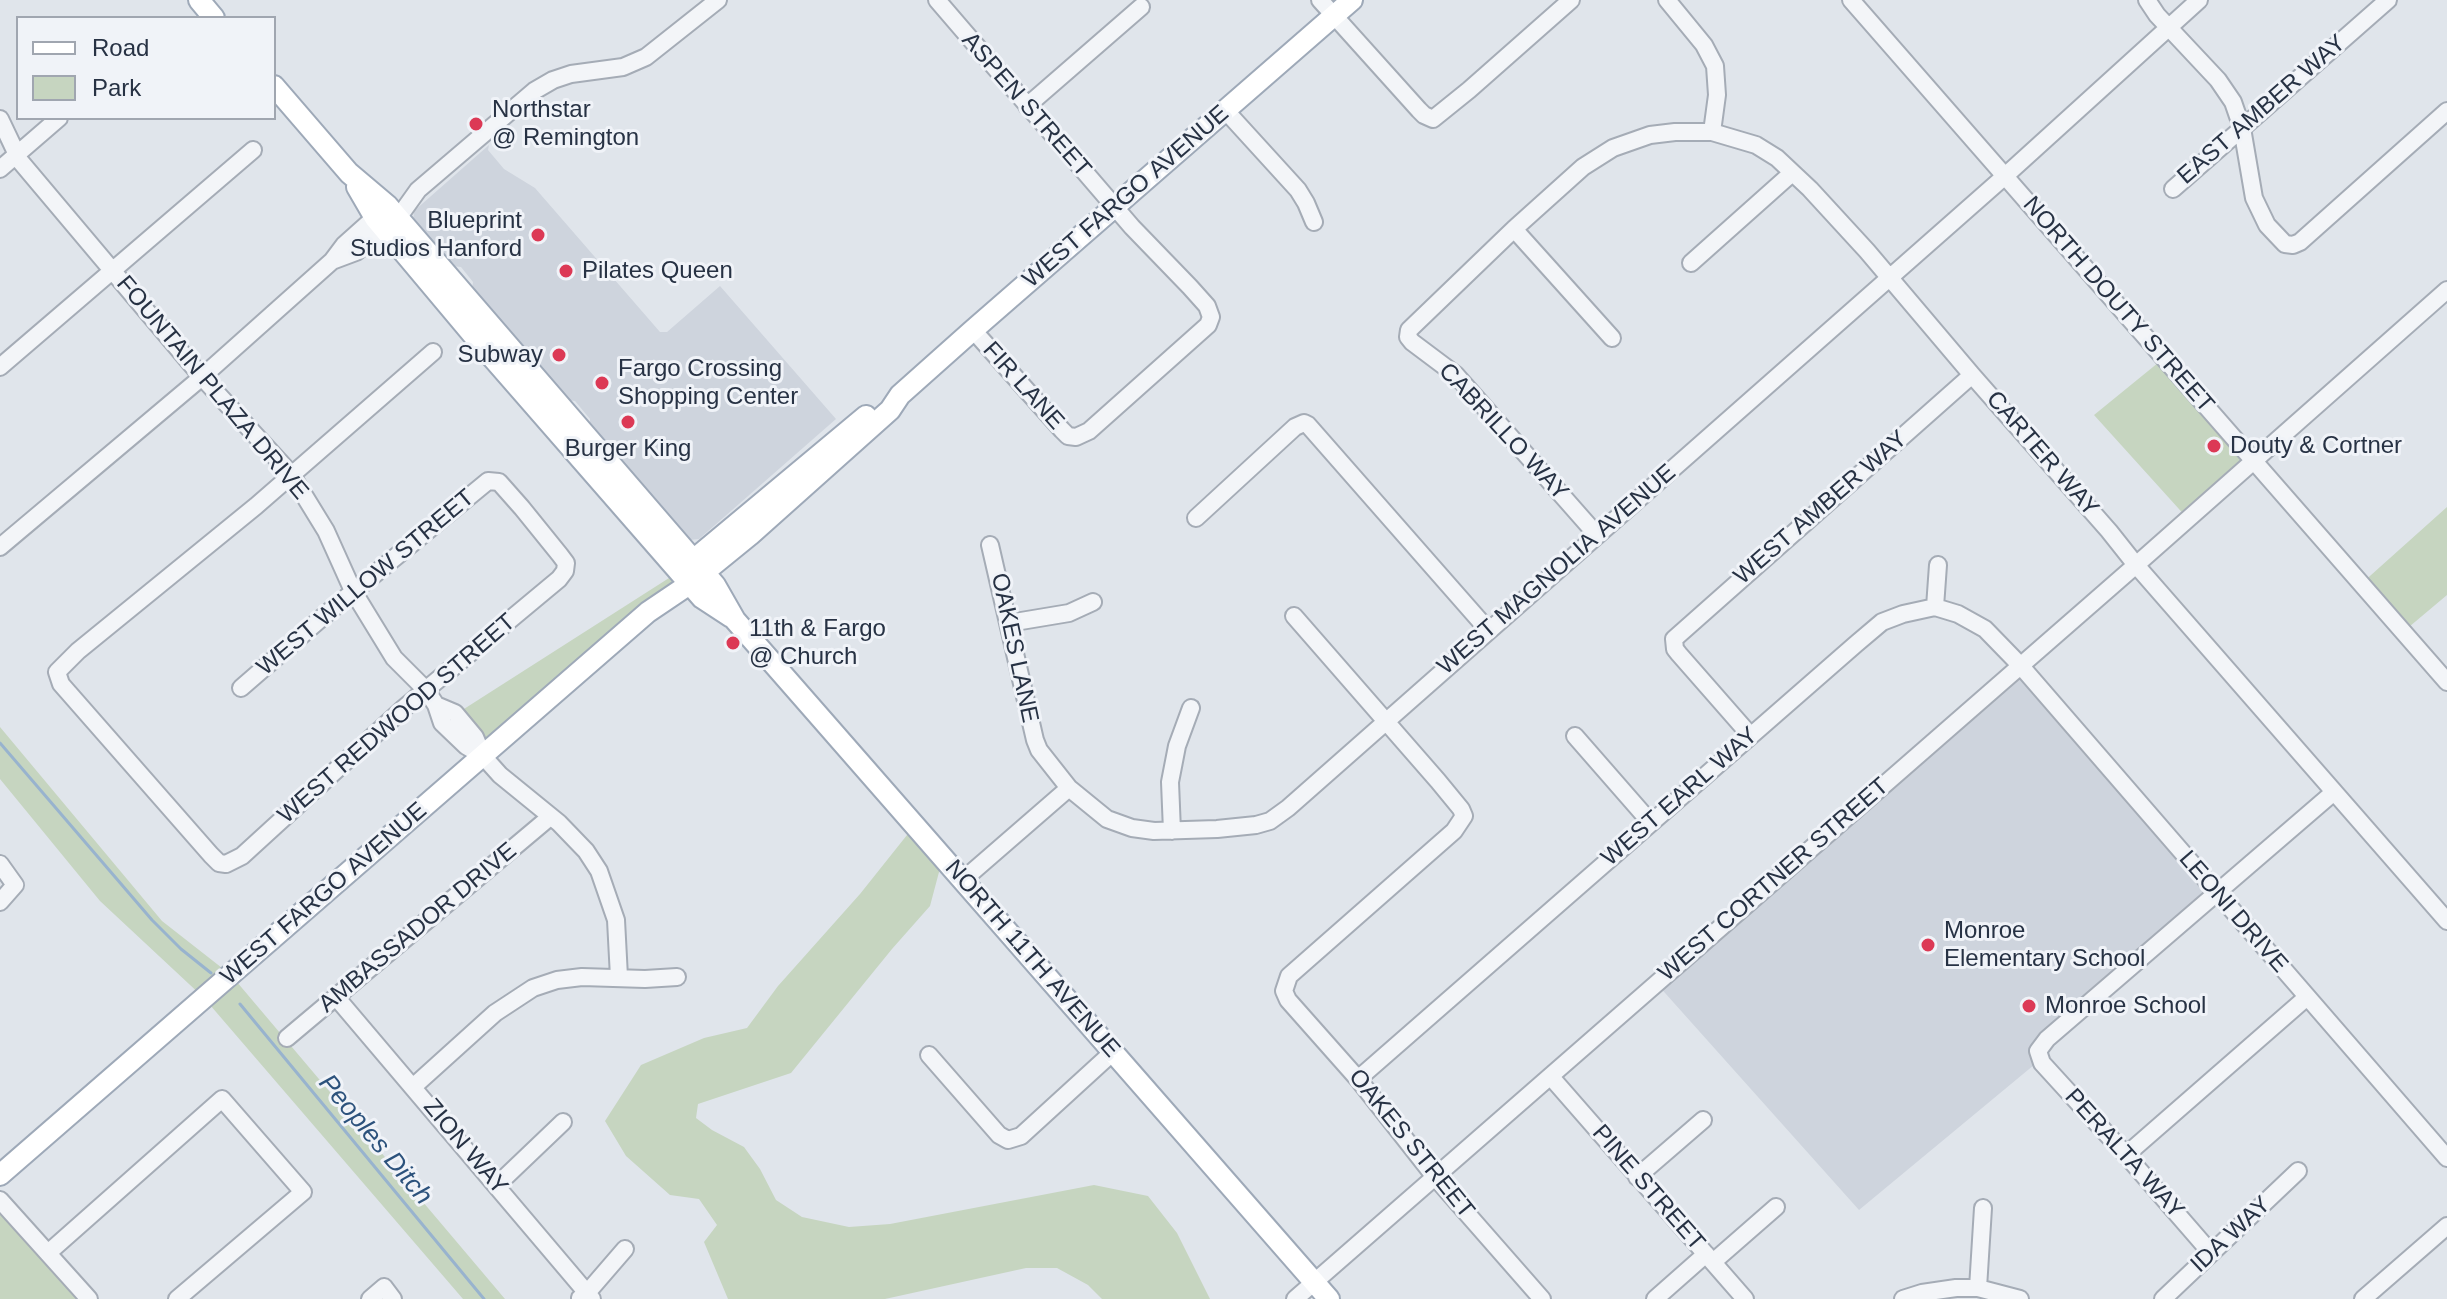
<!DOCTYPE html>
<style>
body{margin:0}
#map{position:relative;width:2447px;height:1299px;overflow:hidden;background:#e0e5eb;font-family:Helvetica,sans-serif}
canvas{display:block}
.legend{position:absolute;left:16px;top:16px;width:260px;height:104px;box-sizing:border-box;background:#f0f3f8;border:2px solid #a0a6b0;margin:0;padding:10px 14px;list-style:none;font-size:24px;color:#273244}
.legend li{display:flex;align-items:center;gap:16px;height:40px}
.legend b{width:40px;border:2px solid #a0a6b0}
</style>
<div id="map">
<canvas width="2447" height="1299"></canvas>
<ul class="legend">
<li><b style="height:10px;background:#fff"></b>Road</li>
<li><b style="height:22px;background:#c6d5c0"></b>Park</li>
</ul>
</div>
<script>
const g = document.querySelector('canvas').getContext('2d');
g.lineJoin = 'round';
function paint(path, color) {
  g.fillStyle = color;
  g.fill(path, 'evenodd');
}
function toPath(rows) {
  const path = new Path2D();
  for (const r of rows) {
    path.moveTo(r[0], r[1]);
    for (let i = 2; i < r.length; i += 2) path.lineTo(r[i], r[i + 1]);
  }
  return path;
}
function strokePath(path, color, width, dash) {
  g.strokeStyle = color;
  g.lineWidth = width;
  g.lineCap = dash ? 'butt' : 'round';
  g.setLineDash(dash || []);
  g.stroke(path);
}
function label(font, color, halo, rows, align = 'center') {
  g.font = font + ' Helvetica,sans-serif';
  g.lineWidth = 6;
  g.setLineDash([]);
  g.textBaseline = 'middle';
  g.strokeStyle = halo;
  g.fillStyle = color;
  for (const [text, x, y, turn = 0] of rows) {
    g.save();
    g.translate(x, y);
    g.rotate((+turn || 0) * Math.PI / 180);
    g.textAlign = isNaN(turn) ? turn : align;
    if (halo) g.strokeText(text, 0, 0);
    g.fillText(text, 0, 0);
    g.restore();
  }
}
const built = toPath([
 [489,145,488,150,504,169,535,188,660,332,667,332,720,286,836,419,699,539,689,540,590,425,590,419,575,401,568,400,472,290,473,282,461,267,452,266,413,221,414,211],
 [2020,665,2216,894,2047,1039,2040,1060,1859,1210,1657,984]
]);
const green = toPath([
 [2164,358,2253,461,2188,519,2094,415],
 [2447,507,2447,595,2403,632,2361,584],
 [680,571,704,573,538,713,491,765,442,723],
 [0,727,162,921,231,975,505,1299,463,1299,204,998,100,901,0,779],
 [915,825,943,857,930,906,892,949,791,1073,698,1104,696,1118,712,1130,744,1147,760,1169,776,1200,802,1217,849,1227,890,1224,1094,1185,1148,1196,1177,1233,1210,1299,1102,1299,1088,1285,1057,1268,1026,1268,885,1299,728,1299,704,1242,717,1225,699,1199,670,1195,626,1156,605,1121,641,1065,704,1038,747,1028,778,986,860,894],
 [0,1200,89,1299,0,1299]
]);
const stream = toPath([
 [0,743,152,920,181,949,211,973],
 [240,1004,484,1299]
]);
const minor = toPath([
 [937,0,1132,227,1190,287,1207,306,1211,317,1208,325,1089,431,1076,437,1068,436,1062,430,973,330],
 [1320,0,1419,110,1424,115,1433,119,1469,90,1571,0],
 [1667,0,1704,45,1715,66,1717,95,1712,132],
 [1851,0,2447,682],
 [2147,0,2157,15,2218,80,2233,102,2242,128,2254,198,2267,225,2285,244,2293,245,2300,242,2447,111],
 [1027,106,1141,7],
 [1226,111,1298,190,1306,203,1314,222],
 [0,119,20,161,202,377,291,474,326,531,353,591,394,658,426,690,436,705,442,723,466,746,483,756],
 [0,169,59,118],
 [2173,189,2388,0],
 [1514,229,1612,338],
 [332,261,344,245,382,211],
 [1691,263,1792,173],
 [0,367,253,150],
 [1196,518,1295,427,1304,423,1308,425,1488,630],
 [1596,534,1456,375,1412,342,1408,337,1409,330,1514,229,1583,167,1613,148,1650,135,1675,132,1712,132,1756,145,1777,158,1810,189,1867,251,1972,375,2109,531,2136,565,2447,921],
 [990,545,1035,740,1039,750,1069,788,1107,819,1132,828,1154,831,1217,829,1256,825,1270,821,1288,808,2005,176,2199,0],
 [0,547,202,377,332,261,356,252,385,230,398,218,418,190,534,91,553,80,571,74,623,67,646,57,718,0],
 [1935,607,1938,565],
 [1294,616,1438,781,1461,809,1464,816,1454,831,1289,976,1284,991,1288,1000,1358,1079,1435,1177,1542,1299],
 [1009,623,1069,613,1093,602],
 [241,688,325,615,488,481,499,482,522,508,560,555,566,563,565,571,559,579,404,708,242,856,226,864,219,863,211,855,61,684,57,672,78,651,256,506,433,352],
 [436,705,455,713,475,737,483,756,500,775,559,823,586,851,599,871,616,920,619,977],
 [1750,735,1679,654,1675,649,1674,639,1972,375],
 [1575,736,1651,823],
 [1172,831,1170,782,1177,746,1191,708],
 [0,864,15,885,0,902],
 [963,880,1069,788],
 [336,997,592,1299],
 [287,1038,550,817],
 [929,1055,999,1135,1008,1140,1021,1136,1113,1052],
 [1551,1077,1745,1299],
 [1358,1079,1856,644,1882,622,1903,614,1935,607,1958,614,1985,629,2020,665,2447,1158],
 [413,1087,495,1013,533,988,557,980,582,977,645,979,677,977],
 [2126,1155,2307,997],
 [1637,1177,1703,1120],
 [497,1185,563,1122],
 [0,1200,89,1299],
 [48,1253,222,1099,303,1192,177,1299],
 [2211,1253,2126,1155,2042,1063,2038,1051,2047,1039,2334,792],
 [1713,1262,1776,1207],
 [1978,1288,1983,1208],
 [580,1298,587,1293,625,1249],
 [370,1299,384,1287,393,1299],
 [1295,1299,2136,565,2447,290],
 [1655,1299,1706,1254],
 [1903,1299,1922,1293,1956,1288,1978,1288,2020,1299],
 [2163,1299,2298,1171],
 [2363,1299,2447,1226]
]);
const major = toPath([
 [199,0,214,18],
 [274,86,349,173,388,206,715,585,735,620,1329,1299],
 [357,187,375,218,484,348,702,598,731,617],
 [685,567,866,416],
 [0,1175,648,612,691,583,750,535,890,410,900,395,973,330,1352,0]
]);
const markers = [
 [476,124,8,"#dc3955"],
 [538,235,8,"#dc3955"],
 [566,271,8,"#dc3955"],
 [559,355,8,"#dc3955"],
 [602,383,8,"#dc3955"],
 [628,422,8,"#dc3955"],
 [2214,446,8,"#dc3955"],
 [733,643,8,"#dc3955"],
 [1928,945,8,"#dc3955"],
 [2029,1006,8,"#dc3955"]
];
const streetNames = [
 ["ASPEN STREET",1026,105,49],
 ["EAST AMBER WAY",2262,110,-41],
 ["WEST FARGO AVENUE",1126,197,-41],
 ["NORTH DOUTY STREET",2118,305,49],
 ["FIR LANE",1023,386,48],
 ["FOUNTAIN PLAZA DRIVE",212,388,50],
 ["CABRILLO WAY",1503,432,47],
 ["CARTER WAY",2042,454,49],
 ["WEST AMBER WAY",1821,508,-41],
 ["WEST MAGNOLIA AVENUE",1557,570,-41],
 ["WEST WILLOW STREET",366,583,-40],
 ["OAKES LANE",1014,648,78],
 ["WEST REDWOOD STREET",397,719,-41],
 ["WEST EARL WAY",1680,797,-41],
 ["WEST CORTNER STREET",1774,880,-41],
 ["WEST FARGO AVENUE",324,894,-41],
 ["LEONI DRIVE",2233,912,49],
 ["AMBASSADOR DRIVE",418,928,-40],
 ["NORTH 11TH AVENUE",1032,959,49],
 ["OAKES STREET",1411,1144,51],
 ["ZION WAY",465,1147,50],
 ["PERALTA WAY",2124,1154,48],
 ["PINE STREET",1648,1188,49],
 ["IDA WAY",2231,1235,-43]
];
const poiNames = [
 ["Northstar",492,110],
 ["@ Remington",492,138],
 ["Blueprint",522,221,"right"],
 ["Studios Hanford",522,249,"right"],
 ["Pilates Queen",582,271],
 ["Subway",543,355,"right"],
 ["Fargo Crossing",618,369],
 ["Shopping Center",618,397],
 ["Douty & Cortner",2230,446],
 ["Burger King",628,449,"center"],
 ["11th & Fargo",749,629],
 ["@ Church",749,657],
 ["Monroe",1944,931],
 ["Elementary School",1944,959],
 ["Monroe School",2045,1006]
];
const waterNames = [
 ["Peoples Ditch",375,1140,50]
];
paint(built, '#ced4dd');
paint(green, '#c6d5c0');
strokePath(stream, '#98b3ce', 3);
strokePath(minor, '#a5acb6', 20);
strokePath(major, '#9ea9b8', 24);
strokePath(minor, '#f3f5f8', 16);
strokePath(major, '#fff', 20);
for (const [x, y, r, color] of markers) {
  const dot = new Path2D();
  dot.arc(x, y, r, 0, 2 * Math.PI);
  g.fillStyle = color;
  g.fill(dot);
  strokePath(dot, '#f0f3f8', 3);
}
label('24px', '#273244', '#f0f3f8', streetNames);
label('24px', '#273244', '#f0f3f8', poiNames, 'left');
label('italic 26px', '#2c527c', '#f0f3f8', waterNames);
</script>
